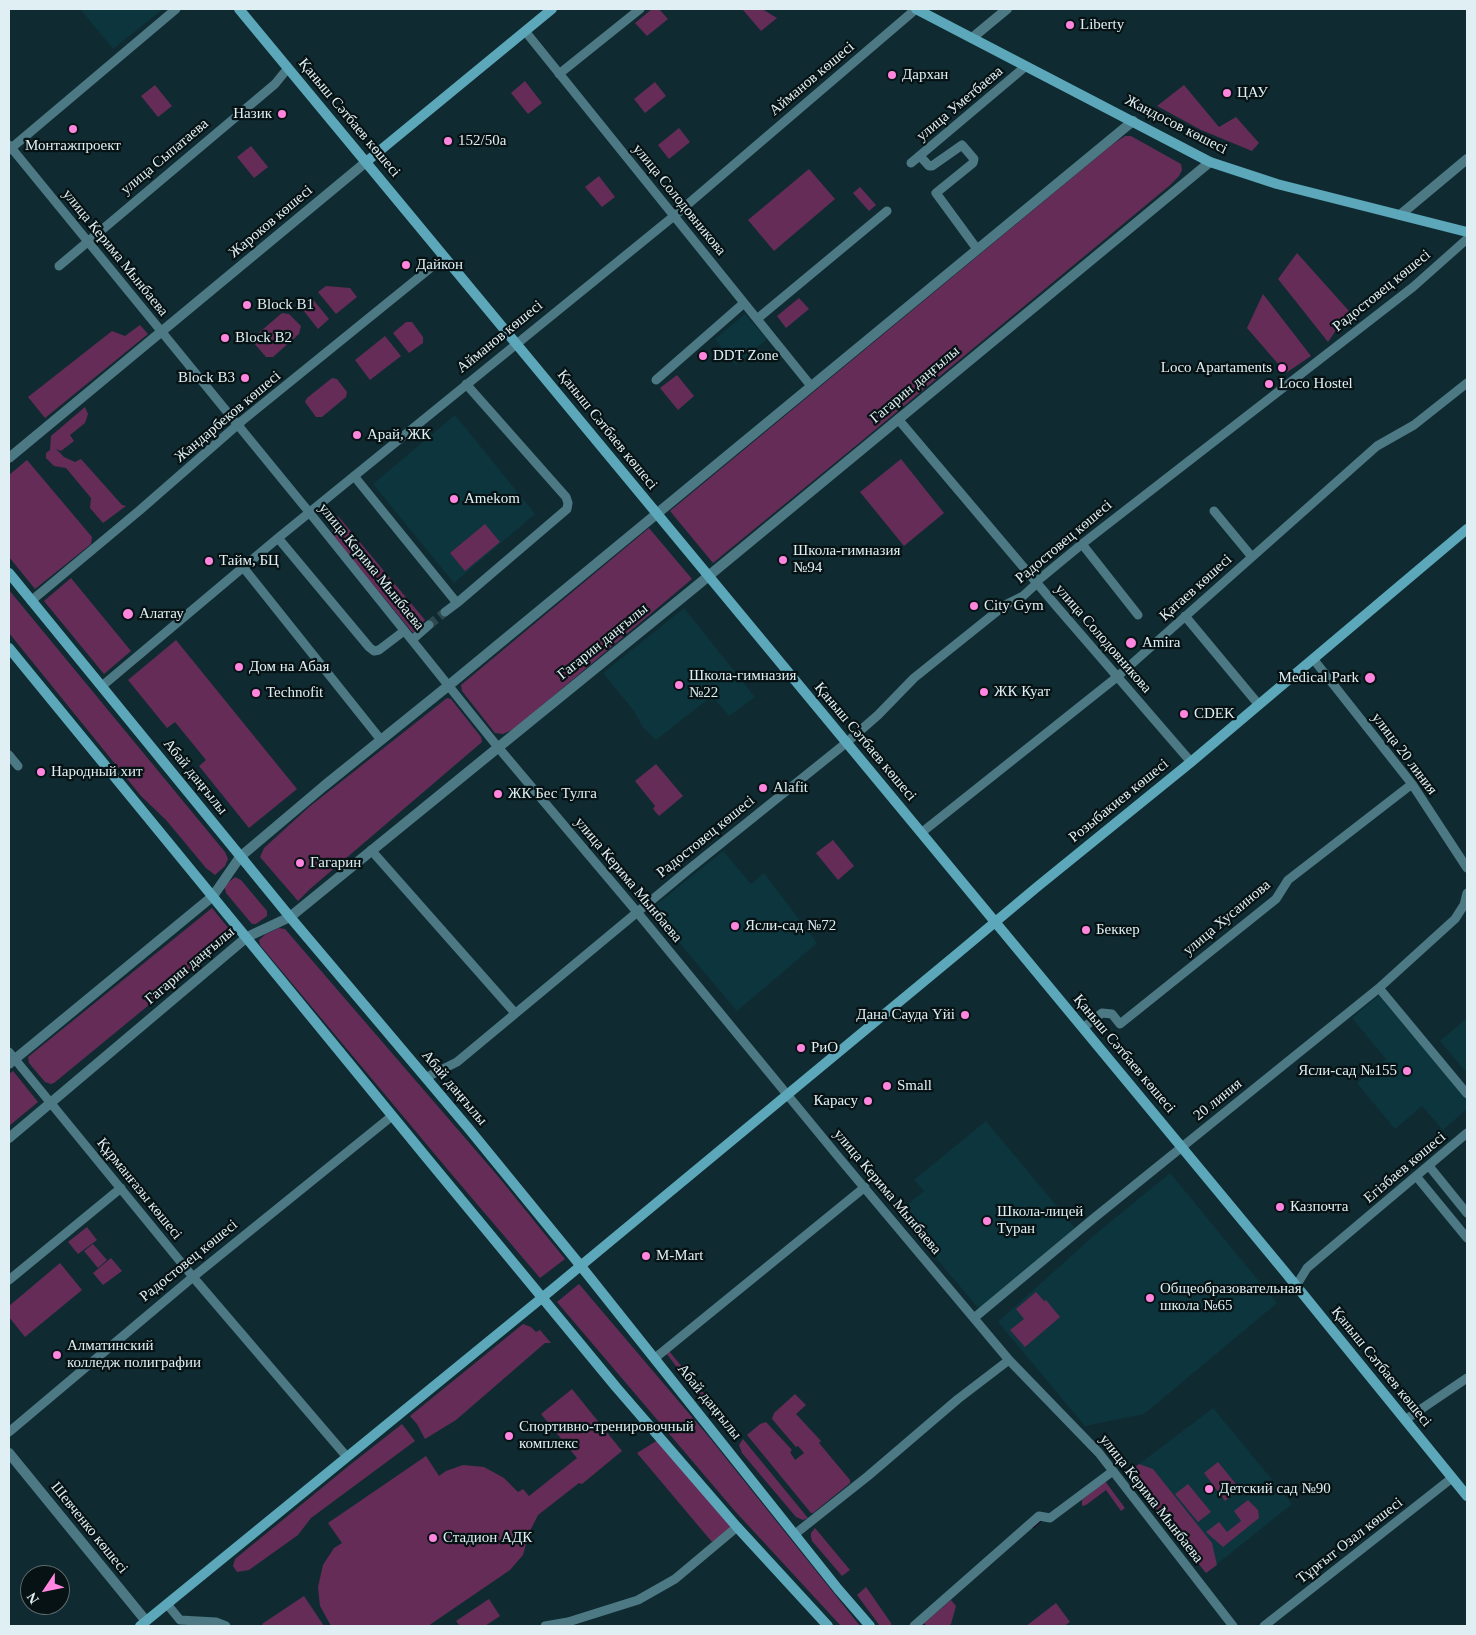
<!DOCTYPE html>
<meta charset="utf-8">
<style>
body{margin:0}
#map{position:relative;width:1476px;height:1635px;overflow:hidden;background:#0f2b31;font-family:"Times New Roman",serif}
canvas{display:block}
.frame{position:absolute;inset:0;border:10px solid #e0eff4;pointer-events:none}
.north{position:absolute;left:20px;top:1565px;width:50px;height:50px;box-sizing:border-box;background:#071214;border:1px solid #5e6a6e;border-radius:50%;rotate:236deg;font-size:14px;font-weight:700;line-height:20px;text-align:center;color:#e0eff4}
.north::after{content:'';display:block;margin:auto;width:18px;height:22px;background:#ff85df;clip-path:polygon(50% 0,100% 100%,50% 72%,0 100%)}
</style>
<div id="map">
<canvas width="1476" height="1635"></canvas>
<div class="frame"></div>
<div class="north">N</div>
</div>
<script>
const g = document.querySelector('canvas').getContext('2d');
g.lineJoin = 'round';
function paint(path, color) {
  g.fillStyle = color;
  g.fill(path, 'evenodd');
}
function toPath(rows) {
  const path = new Path2D();
  for (const r of rows) {
    path.moveTo(r[0], r[1]);
    for (let i = 2; i < r.length; i += 2) path.lineTo(r[i], r[i + 1]);
  }
  return path;
}
function strokePath(path, color, width, dash) {
  g.strokeStyle = color;
  g.lineWidth = width;
  g.lineCap = dash ? 'butt' : 'round';
  g.setLineDash(dash || []);
  g.stroke(path);
}
function label(font, color, halo, rows, align = 'center') {
  g.font = font + ' "Times New Roman",serif';
  g.lineWidth = 4.5;
  g.setLineDash([]);
  g.textBaseline = 'middle';
  g.strokeStyle = halo;
  g.fillStyle = color;
  for (const [text, x, y, turn = 0] of rows) {
    g.save();
    g.translate(x, y);
    g.rotate((+turn || 0) * Math.PI / 180);
    g.textAlign = isNaN(turn) ? turn : align;
    if (halo) g.strokeText(text, 0, 0);
    g.fillText(text, 0, 0);
    g.restore();
  }
}
const built = toPath([
 [80,9,163,9,113,49],
 [745,314,767,339,736,365,715,339],
 [455,415,535,514,454,583,373,484],
 [684,608,755,697,729,716,712,696,656,740,642,726,634,711,603,673],
 [723,851,751,884,764,873,817,943,737,1011,651,909],
 [1379,995,1467,1100,1467,1109,1443,1130,1422,1106,1395,1129,1357,1083,1386,1059,1352,1018],
 [1467,1018,1467,1073,1440,1041],
 [986,1121,1075,1228,979,1309,898,1213,924,1191,914,1180],
 [1170,1173,1277,1303,1144,1414,1085,1426,998,1322,1091,1238],
 [1213,1408,1292,1504,1206,1573,1126,1474]
]);
const green = toPath([
 [652,9,659,9,668,19,647,36,635,23],
 [745,9,762,9,777,18,761,31,743,10],
 [525,81,542,103,528,114,511,93],
 [655,82,666,96,645,113,634,99],
 [155,85,172,106,158,117,141,96],
 [1184,85,1219,127,1236,117,1259,143,1252,151,1201,130,1157,106],
 [679,128,690,142,669,159,658,145],
 [1125,136,1131,136,1181,164,1182,170,1179,176,1169,186,858,444,713,563,670,511,1113,144],
 [251,146,268,167,254,178,237,157],
 [809,169,835,199,774,251,748,220],
 [599,176,615,197,602,207,585,187],
 [860,187,876,205,869,211,853,193],
 [1297,253,1349,311,1328,342,1278,279],
 [326,286,350,288,357,297,336,314,318,292],
 [1263,294,1311,356,1286,373,1247,328],
 [311,297,329,319,318,329,300,306],
 [799,298,809,309,786,328,777,316],
 [282,313,289,314,301,326,299,334,273,357,266,357,253,342,255,336],
 [406,322,412,322,423,337,423,343,409,353,393,333],
 [140,325,148,334,45,418,28,397,112,331,125,336],
 [385,336,401,356,370,380,355,360],
 [677,375,694,396,678,410,660,388],
 [332,378,337,379,347,392,346,397,322,417,316,417,305,402,307,398],
 [85,407,88,414,85,423,70,435,74,441,61,451,56,449,64,457,75,462,81,459,122,505,126,506,103,523,90,508,91,498,66,468,54,466,46,458,46,453,50,450,51,436],
 [901,459,944,513,904,546,860,492],
 [27,460,92,537,91,544,35,589,9,557,9,475],
 [338,516,425,620,413,633,332,535,333,522],
 [485,524,500,542,465,571,450,553],
 [649,528,692,579,514,729,503,734,495,733,462,691,461,685],
 [71,578,131,651,104,674,44,601],
 [9,590,225,852,228,859,225,866,215,875,206,868,166,820,141,796,9,633],
 [176,640,297,789,249,828,199,766,206,760,175,722,167,728,128,680],
 [447,698,451,699,481,737,482,742,310,889,298,901,260,857,264,848,309,807],
 [656,764,683,796,659,816,653,809,655,806,635,781],
 [833,840,854,866,838,880,816,853],
 [235,877,241,880,267,911,267,916,256,924,252,924,226,893,224,886],
 [212,908,234,935,54,1083,51,1084,45,1082,29,1063,28,1057],
 [279,928,285,929,497,1175,565,1259,540,1278,448,1170,260,945,259,940,266,934],
 [13,1071,38,1102,9,1126,9,1074],
 [87,1227,97,1240,78,1254,68,1242],
 [93,1244,107,1260,98,1268,84,1251],
 [111,1258,122,1271,103,1285,93,1273],
 [60,1263,82,1290,25,1337,9,1317,9,1306],
 [579,1284,709,1437,860,1626,841,1626,734,1510,557,1302],
 [1036,1292,1044,1301,1046,1300,1060,1317,1025,1347,1010,1330,1024,1319,1016,1309],
 [523,1324,531,1327,536,1332,540,1330,551,1343,545,1343,456,1420,425,1439,417,1424,410,1416],
 [669,1351,739,1436,733,1437,728,1435,666,1353],
 [572,1389,622,1451,582,1484,579,1483,538,1515,529,1533,523,1555,510,1570,428,1626,331,1626,320,1606,318,1587,323,1565,334,1548,342,1543,328,1523,426,1456,439,1476,446,1471,463,1465,484,1467,504,1478,518,1492,523,1489,529,1496,577,1458,541,1414],
 [795,1394,806,1405,796,1414,821,1441,819,1443,850,1480,850,1483,813,1513,811,1513,747,1435,760,1424,766,1422,792,1450,790,1452,795,1460,804,1453,798,1446,796,1447,772,1419,774,1413],
 [402,1424,415,1441,311,1518,298,1535,249,1570,237,1572,233,1566,235,1559,351,1464],
 [743,1439,808,1518,803,1520,796,1517,742,1453,739,1445],
 [658,1440,732,1524,729,1530,712,1542,637,1453],
 [1218,1462,1240,1489,1225,1501,1204,1473],
 [1139,1464,1153,1469,1212,1543,1217,1565,1206,1573,1126,1474],
 [1105,1481,1125,1508,1121,1511,1106,1490,1086,1505,1082,1506,1082,1500],
 [1188,1484,1211,1512,1198,1522,1175,1494],
 [1248,1500,1258,1510,1259,1518,1223,1547,1206,1532,1219,1522,1227,1532,1241,1521,1234,1511],
 [815,1528,850,1570,842,1576,812,1541,811,1537,811,1533],
 [866,1587,891,1623,891,1626,880,1626,857,1595],
 [304,1596,324,1626,264,1626,262,1624],
 [489,1599,500,1616,485,1626,460,1626,456,1621],
 [951,1600,956,1606,951,1624,949,1626,927,1626,924,1623],
 [1056,1603,1070,1622,1064,1626,1026,1626]
]);
const stream = toPath([
 [1033,1527,1041,1520]
]);
const minorTunnel = toPath([
 [429,625,445,612]
]);
const minor = toPath([
 [525,31,811,386],
 [559,74,640,9],
 [9,145,309,512,497,746,637,912,841,1160,1009,1360,1099,1453,1233,1626],
 [9,150,176,9],
 [920,156,929,166,932,166,962,145,974,159,973,163,936,193,977,249],
 [911,163,1026,66],
 [59,266,275,84,288,68],
 [757,319,887,211],
 [656,380,744,303],
 [898,419,1058,608,1191,762],
 [354,476,457,603,567,509,568,503,566,497,466,384],
 [1214,511,1252,557],
 [278,538,369,647,374,651,379,650,404,631],
 [1082,544,1138,615],
 [243,567,381,740],
 [31,601,140,510,243,420,444,257],
 [445,612,457,603],
 [1185,616,1259,705],
 [412,640,429,625],
 [1314,660,1412,784,1467,868],
 [102,686,278,538,674,216,916,9],
 [9,755,18,766],
 [921,833,1117,677,1377,446,1414,425,1467,383],
 [371,850,515,1013],
 [1379,988,1467,1094],
 [1083,1028,1102,1013,1112,1014,1120,1024,1276,899,1288,880,1412,784],
 [9,1052,193,1277,347,1457],
 [427,1077,457,1062,688,870,846,743,878,715,914,678,1005,605,1023,596,1035,585,1036,582,1082,544,1413,287,1467,239],
 [1429,1166,1467,1213],
 [1416,1176,1467,1238],
 [9,1280,121,1188],
 [1296,1286,1307,1268,1467,1133],
 [974,1318,1094,1218,1379,988,1455,919,1464,905,1467,893],
 [655,1358,865,1187],
 [1405,1420,1467,1378],
 [9,1432,193,1277,392,1116],
 [795,1534,868,1476,958,1399,1009,1360],
 [167,1604,180,1620,216,1622,226,1626],
 [545,1626,568,1622,638,1600,675,1579,737,1527],
 [914,1626,1039,1516,1050,1518,1113,1471],
 [1264,1626,1452,1478]
]);
const tertiary = toPath([
 [972,38,1007,9],
 [1400,215,1467,159],
 [9,458,366,162],
 [9,1064,213,896,240,857,324,786,448,686,1133,121],
 [9,1138,247,937,290,917,694,588,1210,162],
 [9,1453,146,1621]
]);
const secondary = toPath([
 [239,9,1285,1272,1467,1496],
 [916,9,1210,162,1277,184,1467,232],
 [366,162,552,9],
 [9,573,290,917,469,1129,580,1265,838,1589,870,1626],
 [9,648,426,1157,616,1387,737,1527,828,1626],
 [140,1626,543,1297,957,954,1037,887,1191,762,1467,529]
]);
const markers = [
 [1070,25,5,"#ff85df"],
 [892,75,5,"#ff85df"],
 [1227,93,5,"#ff85df"],
 [282,114,5,"#ff85df"],
 [73,129,5,"#ff85df"],
 [448,141,5,"#ff85df"],
 [406,265,5,"#ff85df"],
 [247,305,5,"#ff85df"],
 [225,338,5,"#ff85df"],
 [703,356,5,"#ff85df"],
 [1282,368,5,"#ff85df"],
 [245,378,5,"#ff85df"],
 [1269,384,5,"#ff85df"],
 [357,435,5,"#ff85df"],
 [454,499,5,"#ff85df"],
 [783,560,5,"#ff85df"],
 [209,561,5,"#ff85df"],
 [974,606,5,"#ff85df"],
 [128,614,6,"#ff85df"],
 [1131,643,6,"#ff85df"],
 [239,667,5,"#ff85df"],
 [1370,678,6,"#ff85df"],
 [679,685,5,"#ff85df"],
 [984,692,5,"#ff85df"],
 [256,693,5,"#ff85df"],
 [1184,714,5,"#ff85df"],
 [41,772,5,"#ff85df"],
 [763,788,5,"#ff85df"],
 [498,794,5,"#ff85df"],
 [300,863,5,"#ff85df"],
 [735,926,5,"#ff85df"],
 [1086,930,5,"#ff85df"],
 [965,1015,5,"#ff85df"],
 [801,1048,5,"#ff85df"],
 [1407,1071,5,"#ff85df"],
 [887,1086,5,"#ff85df"],
 [868,1101,5,"#ff85df"],
 [1280,1207,5,"#ff85df"],
 [987,1221,5,"#ff85df"],
 [646,1256,5,"#ff85df"],
 [1150,1298,5,"#ff85df"],
 [57,1355,5,"#ff85df"],
 [509,1436,5,"#ff85df"],
 [1209,1489,5,"#ff85df"],
 [433,1538,5,"#ff85df"]
];
const poiNames = [
 ["Liberty",1080,25],
 ["Дархан",902,75],
 ["ЦАУ",1237,93],
 ["Назик",272,114,"right"],
 ["152/50a",458,141],
 ["Монтажпроект",73,146,"center"],
 ["Дайкон",416,265],
 ["Block B1",257,305],
 ["Block B2",235,338],
 ["DDT Zone",713,356],
 ["Loco Apartaments",1272,368,"right"],
 ["Block B3",235,378,"right"],
 ["Loco Hostel",1279,384],
 ["Арай, ЖК",367,435],
 ["Amekom",464,499],
 ["Школа-гимназия",793,551],
 ["№94",793,568],
 ["Тайм, БЦ",219,561],
 ["City Gym",984,606],
 ["Алатау",139,614],
 ["Amira",1142,643],
 ["Дом на Абая",249,667],
 ["Школа-гимназия",689,676],
 ["№22",689,693],
 ["Medical Park",1359,678,"right"],
 ["ЖК Куат",994,692],
 ["Technofit",266,693],
 ["CDEK",1194,714],
 ["Народный хит",51,772],
 ["Alafit",773,788],
 ["ЖК Бес Тулга",508,794],
 ["Гагарин",310,863],
 ["Ясли-сад №72",745,926],
 ["Беккер",1096,930],
 ["Дана Сауда Үйі",955,1015,"right"],
 ["РиО",811,1048],
 ["Ясли-сад №155",1397,1071,"right"],
 ["Small",897,1086],
 ["Карасу",858,1101,"right"],
 ["Казпочта",1290,1207],
 ["Школа-лицей",997,1212],
 ["Туран",997,1229],
 ["M-Mart",656,1256],
 ["Общеобразовательная",1160,1289],
 ["школа №65",1160,1306],
 ["Алматинский",67,1346],
 ["колледж полиграфии",67,1363],
 ["Спортивно-тренировочный",519,1427],
 ["комплекс",519,1444],
 ["Детский сад №90",1219,1489],
 ["Стадион АДК",443,1538]
];
const streetNames = [
 ["Айманов көшесі",812,79,-40],
 ["улица Уметбаева",960,104,-40],
 ["Қаныш Сәтбаев көшесі",349,118,50],
 ["Жандосов көшесі",1176,125,27],
 ["улица Сыпатаева",165,157,-40],
 ["улица Солодовникова",679,200,51],
 ["Жароков көшесі",271,222,-40],
 ["улица Керима Мынбаева",115,253,51],
 ["Радостовец көшесі",1382,291,-39],
 ["Айманов көшесі",500,337,-39],
 ["Гагарин даңғылы",915,385,-40],
 ["Жандарбеков көшесі",228,417,-40],
 ["Қаныш Сәтбаев көшесі",607,430,51],
 ["Радостовец көшесі",1064,542,-40],
 ["улица Керима Мынбаева",371,567,51],
 ["Қатаев көшесі",1196,588,-42],
 ["улица Солодовникова",1103,639,49],
 ["Гагарин даңғылы",603,642,-39],
 ["Қаныш Сәтбаев көшесі",865,742,50],
 ["улица 20 линия",1404,754,53],
 ["Абай даңғылы",195,777,51],
 ["Розыбакиев көшесі",1119,801,-39],
 ["Радостовец көшесі",706,837,-39],
 ["улица Керима Мынбаева",628,880,50],
 ["улица Хусаинова",1227,918,-40],
 ["Гагарин даңғылы",190,966,-40],
 ["Қаныш Сәтбаев көшесі",1124,1054,50],
 ["Абай даңғылы",454,1088,50],
 ["20 линия",1218,1100,-39],
 ["Егізбаев көшесі",1405,1168,-40],
 ["Құрманғазы көшесі",139,1189,51],
 ["улица Керима Мынбаева",887,1192,50],
 ["Радостовец көшесі",189,1261,-39],
 ["Қаныш Сәтбаев көшесі",1381,1367,51],
 ["Абай даңғылы",709,1402,51],
 ["улица Керима Мынбаева",1151,1499,52],
 ["Шевченко көшесі",89,1528,51],
 ["Тұрғыт Озал көшесі",1350,1541,-38]
];
paint(built, '#0d353d');
paint(green, '#652c57');
strokePath(stream, '#21011a', 2.5);
strokePath(minorTunnel, '#2e484e', 9, [9, 4.5]);
strokePath(minor, '#4c7984', 9);
strokePath(tertiary, '#4c7984', 10);
strokePath(secondary, '#5ca7b9', 10);
for (const [x, y, r, color] of markers) {
  const dot = new Path2D();
  dot.arc(x, y, r, 0, 2 * Math.PI);
  g.fillStyle = color;
  g.fill(dot);
  strokePath(dot, '#071214', 2);
}
label('15px', '#e0eff4', '#071214', poiNames, 'left');
label('15px', '#e0eff4', '#071214', streetNames);
</script>
